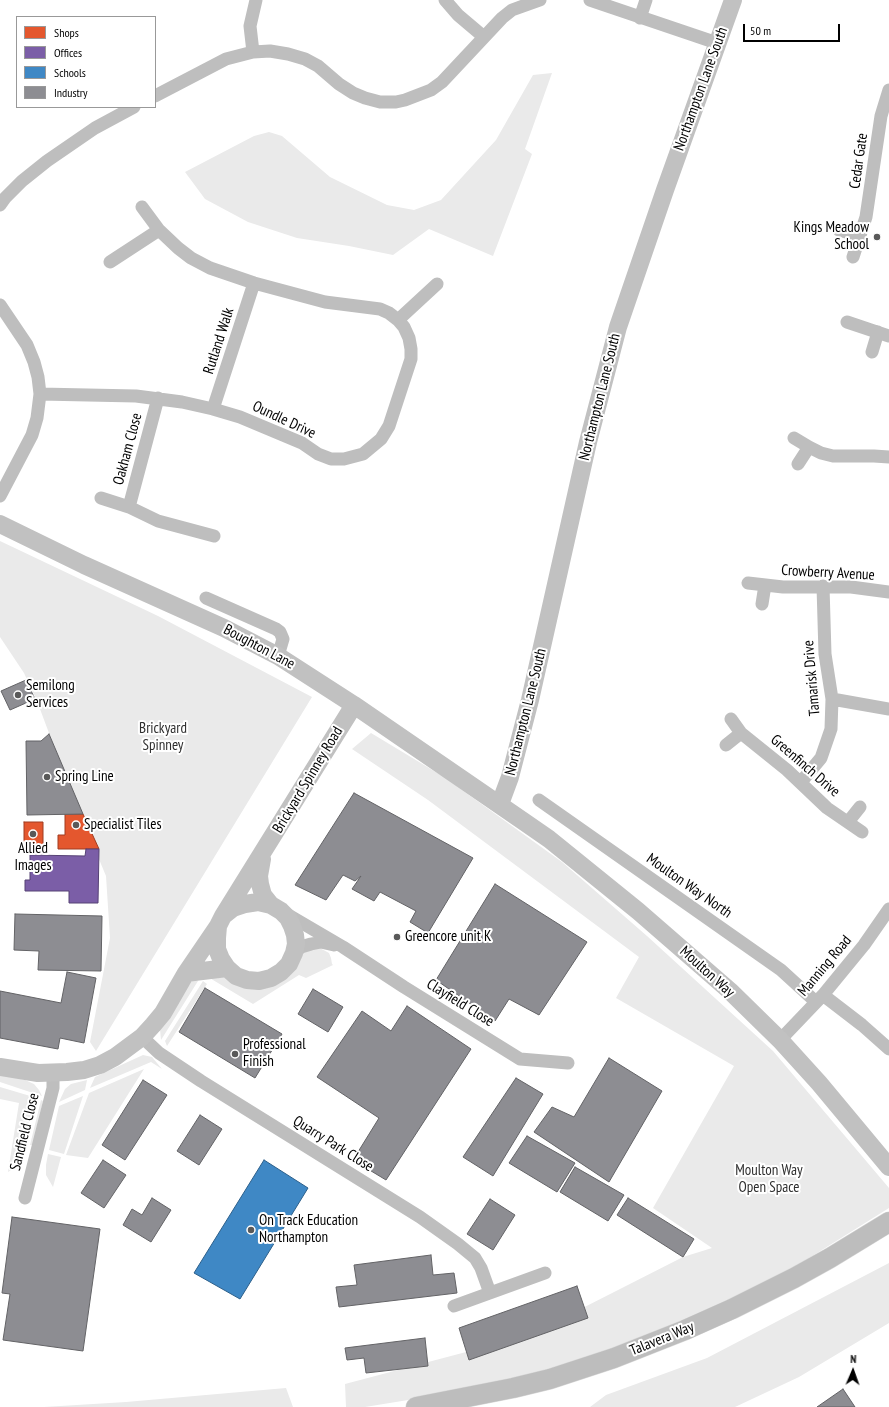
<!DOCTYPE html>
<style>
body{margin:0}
#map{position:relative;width:889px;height:1407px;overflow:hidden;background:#fff;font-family:"PT Sans Narrow",sans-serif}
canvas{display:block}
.legend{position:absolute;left:16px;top:16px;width:140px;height:92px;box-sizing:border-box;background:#fff;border:1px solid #999;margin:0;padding:5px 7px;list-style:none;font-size:12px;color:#000}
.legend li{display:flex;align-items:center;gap:8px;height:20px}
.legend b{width:20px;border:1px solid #999}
.north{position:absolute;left:833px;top:1351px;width:40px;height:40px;-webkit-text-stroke:3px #fff;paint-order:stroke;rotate:2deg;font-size:11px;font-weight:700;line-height:16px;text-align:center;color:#000}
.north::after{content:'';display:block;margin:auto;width:14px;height:18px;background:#000;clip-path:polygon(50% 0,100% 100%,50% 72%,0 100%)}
.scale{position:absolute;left:743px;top:24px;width:97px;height:18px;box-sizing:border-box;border:2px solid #000;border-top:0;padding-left:5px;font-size:12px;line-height:14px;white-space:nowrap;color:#000;-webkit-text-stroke:3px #fff;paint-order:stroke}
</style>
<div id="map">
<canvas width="889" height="1407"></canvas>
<ul class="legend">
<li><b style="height:11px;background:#e4572e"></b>Shops</li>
<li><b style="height:11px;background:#7b5ea7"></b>Offices</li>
<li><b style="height:11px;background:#3f88c5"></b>Schools</li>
<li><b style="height:11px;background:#8d8d92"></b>Industry</li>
</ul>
<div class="north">N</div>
<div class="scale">50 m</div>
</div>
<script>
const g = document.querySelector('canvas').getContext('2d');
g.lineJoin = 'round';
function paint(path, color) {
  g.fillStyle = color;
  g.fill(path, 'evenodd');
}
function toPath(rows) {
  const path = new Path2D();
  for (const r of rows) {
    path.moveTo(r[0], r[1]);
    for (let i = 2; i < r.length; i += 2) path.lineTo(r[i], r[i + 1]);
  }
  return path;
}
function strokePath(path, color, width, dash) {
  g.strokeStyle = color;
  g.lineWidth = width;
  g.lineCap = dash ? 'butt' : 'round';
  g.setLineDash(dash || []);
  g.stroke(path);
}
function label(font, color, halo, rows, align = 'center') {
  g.font = font + ' "PT Sans Narrow",sans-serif';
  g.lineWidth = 4;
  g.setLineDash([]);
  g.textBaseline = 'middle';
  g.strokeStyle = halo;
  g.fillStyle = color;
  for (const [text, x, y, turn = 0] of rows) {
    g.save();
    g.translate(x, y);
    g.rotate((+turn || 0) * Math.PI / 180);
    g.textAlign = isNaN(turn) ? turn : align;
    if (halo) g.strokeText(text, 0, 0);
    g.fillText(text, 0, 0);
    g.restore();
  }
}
const green = toPath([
 [552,73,525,149,532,154,493,256,429,229,393,255,349,246,297,238,248,222,205,199,185,172,254,136,269,132,282,136,330,177,387,205,414,210,441,200,496,140,533,75],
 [0,541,158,616,312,697,96,1051,90,1042,110,938,106,876,71,792,37,701,24,673,0,637],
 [371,733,444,777,562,862,647,936,773,1051,889,1188,889,1208,790,1270,712,1309,646,1337,522,1378,439,1395,365,1407,346,1407,345,1384,485,1347,559,1320,683,1257,712,1248,653,1208,734,1066,616,998,639,957,428,800,352,749],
 [318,947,329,953,331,958,332,964,333,965,306,978,299,975,253,1004,208,977,220,975,244,986,298,953],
 [195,979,198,981,161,1040,160,1029,191,982],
 [203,981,207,984,167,1046,165,1041],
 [143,1055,152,1057,162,1069,151,1062,90,1088,95,1077],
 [144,1069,88,1158,66,1155,89,1093],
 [0,1074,25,1080,34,1084,39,1090,42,1096,0,1082],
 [87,1080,85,1090,59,1102,65,1089,71,1084],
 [0,1087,37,1098,13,1169,8,1172,19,1103,0,1099],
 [83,1096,64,1154,49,1150,59,1106],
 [41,1100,43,1101,33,1145,30,1145],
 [48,1154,61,1157,53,1187,46,1175,46,1165],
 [889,1263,889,1323,799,1377,735,1407,590,1407,606,1395,707,1358],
 [286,1388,293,1407,44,1407,126,1402]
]);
const shops = toPath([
 [65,814,83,814,99,849,58,849,58,835,65,835,65,814],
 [24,822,43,822,43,846,24,845,24,822]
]);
const offices = toPath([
 [86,849,99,849,98,903,69,903,69,891,25,891,25,880,30,880,30,855,85,856,86,849]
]);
const schools = toPath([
 [264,1160,308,1188,240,1299,194,1273,264,1160]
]);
const industry = toPath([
 [26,680,35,699,10,710,1,691,26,680],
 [49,734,83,814,27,815,26,741,41,741,49,734],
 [354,793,473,858,428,933,410,922,416,911,380,892,374,901,352,889,361,876,355,881,343,875,326,900,295,885,354,793],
 [495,884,587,942,539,1015,509,999,495,1021,436,980,495,884],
 [15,914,102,916,101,971,38,970,39,951,14,950,15,914],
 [67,972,96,978,84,1043,60,1038,58,1049,0,1038,0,991,61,1003,67,972],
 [205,988,282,1034,255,1078,179,1032,205,988],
 [313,989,343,1007,328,1032,298,1014,313,989],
 [407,1006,471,1049,386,1180,353,1160,379,1118,317,1077,362,1011,391,1031,407,1006],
 [609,1058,662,1091,609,1182,534,1132,552,1107,574,1117,609,1058],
 [516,1078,543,1094,493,1176,463,1157,516,1078],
 [143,1080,167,1095,125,1160,102,1145,143,1080],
 [200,1115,222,1129,199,1165,177,1151,200,1115],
 [527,1136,575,1163,557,1192,509,1163,527,1136],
 [103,1160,126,1175,104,1208,81,1193,103,1160],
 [575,1167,624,1195,608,1221,560,1192,575,1167],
 [152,1198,171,1210,151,1242,123,1225,132,1209,142,1215,152,1198],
 [628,1198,694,1239,683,1257,617,1215,628,1198],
 [490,1199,515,1215,493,1250,467,1234,490,1199],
 [12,1217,100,1229,83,1351,3,1340,10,1294,2,1293,12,1217],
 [431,1255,433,1275,454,1273,457,1293,339,1307,336,1287,357,1285,354,1265,431,1255],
 [577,1286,588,1318,469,1360,459,1328,577,1286],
 [425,1338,428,1366,366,1373,364,1358,347,1360,345,1348,425,1338],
 [843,1389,855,1407,817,1407,843,1389]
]);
const street = toPath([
 [445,0,458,15,484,37],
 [590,0,717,43],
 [640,18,646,0],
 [253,52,250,26,256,0],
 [155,96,226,59,253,52,270,51,288,54,305,59,318,66,339,84,353,93,365,98,380,102,396,102,405,100,431,90,442,82,502,18,512,10,540,0],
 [0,205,5,198,22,181,47,161,95,128,134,107],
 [839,230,860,236],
 [853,257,866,217,881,116,889,90],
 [110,262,159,230],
 [0,305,27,345,34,362,38,377,40,394,37,418,32,435,0,496],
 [398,320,437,284],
 [847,322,889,336],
 [872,352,878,332],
 [40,394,136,396,182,402,213,409,240,417,302,443,318,454,331,459,344,459,363,454,381,439,389,426,411,359,411,349,409,338,404,327,398,320,389,313,380,309,325,302,254,283,210,268,191,258,178,248,159,230,142,207],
 [213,409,254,283],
 [794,438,809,447,821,453,833,456,874,456,889,457],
 [798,464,809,447],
 [101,498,129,507,158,521,214,536],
 [129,507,158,398],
 [748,583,783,587,851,587,889,592],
 [206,598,276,629,280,632,283,639,278,656],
 [762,604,765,585],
 [832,699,889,709],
 [731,719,741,733,787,770,827,808,862,832],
 [726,745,741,733],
 [801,782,821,758,831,729,832,699,825,654,823,586],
 [539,800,781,970,816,1002],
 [848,822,860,807],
 [285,913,343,947,404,987,520,1059,568,1063],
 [294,953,301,947,311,944,321,942,334,945],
 [823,995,862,1025,889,1049],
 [142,1037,159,1053,201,1081,420,1217,458,1244,475,1258,481,1268,490,1293],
 [780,1040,823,995,864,945,889,909],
 [25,1198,53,1088,53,1073],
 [454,1306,545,1273]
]);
const secondary = toPath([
 [0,524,84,565,224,628,278,656,354,705,523,821,549,839,638,911,730,991,780,1040,819,1083,889,1167],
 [500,804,510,777,530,700,588,442,618,327,665,190,733,0],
 [262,859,259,876,260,884,263,895,271,905],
 [258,902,271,905,281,911,288,918,292,926,295,935,296,944,294,953,289,964,281,972,271,978,259,981,247,980,236,976,227,968,221,959,217,949,217,938,218,926,223,916,233,908,245,904,258,902],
 [223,916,354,705],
 [186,973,227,968],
 [0,1067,38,1073,67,1072,84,1070,100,1065,115,1057,142,1037,153,1025,163,1013,186,973,218,926]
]);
const primary = toPath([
 [416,1407,513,1388,550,1379,614,1358,685,1330,732,1309,794,1278,830,1258,889,1222]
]);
const markers = [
 [877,237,4,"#595959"],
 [18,695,4,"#595959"],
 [47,777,4,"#595959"],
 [76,825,4,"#595959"],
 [33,834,4,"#595959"],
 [397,937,4,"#595959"],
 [235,1054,4,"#595959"],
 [251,1230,4,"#595959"]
];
const streetNames = [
 ["Northampton Lane South",701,89,-70],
 ["Cedar Gate",859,161,-82],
 ["Rutland Walk",219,341,-72],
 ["Northampton Lane South",600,397,-76],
 ["Oundle Drive",284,420,25],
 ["Oakham Close",128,449,-75],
 ["Crowberry Avenue",828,573,3],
 ["Boughton Lane",259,647,28],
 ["Tamarisk Drive",812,678,-95],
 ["Northampton Lane South",526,712,-76],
 ["Greenfinch Drive",805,766,41],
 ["Brickyard Spinney Road",308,780,-59],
 ["Moulton Way North",689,886,35],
 ["Manning Road",825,966,-50],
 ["Moulton Way",707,972,42],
 ["Clayfield Close",460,1003,32],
 ["Sandfield Close",25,1132,-76],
 ["Quarry Park Close",333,1144,32],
 ["Talavera Way",662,1339,-22]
];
const poiNames = [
 ["Kings Meadow",869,228,"right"],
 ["School",869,245,"right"],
 ["Semilong",26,686],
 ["Services",26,703],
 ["Spring Line",55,777],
 ["Specialist Tiles",84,825],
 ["Allied",33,849,"center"],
 ["Images",33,866,"center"],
 ["Greencore unit K",405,937],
 ["Professional",243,1045],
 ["Finish",243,1062],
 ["On Track Education",259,1221],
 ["Northampton",259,1238]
];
const parkNames = [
 ["Brickyard",163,729],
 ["Spinney",163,746],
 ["Moulton Way",769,1171],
 ["Open Space",769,1188]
];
paint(green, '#eaeaea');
paint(shops, '#e4572e');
strokePath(shops, '#a03d20', 1);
paint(offices, '#7b5ea7');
strokePath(offices, '#564275', 1);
paint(schools, '#3f88c5');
strokePath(schools, '#2c5f8a', 1);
paint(industry, '#8d8d92');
strokePath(industry, '#636366', 1);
strokePath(primary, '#dbdbdb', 21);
strokePath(street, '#bebebe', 13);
strokePath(secondary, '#c1c1c1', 18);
strokePath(primary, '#bdbdbd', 20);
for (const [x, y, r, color] of markers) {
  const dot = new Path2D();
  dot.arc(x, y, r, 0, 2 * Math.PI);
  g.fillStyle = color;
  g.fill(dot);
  strokePath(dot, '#fff', 1.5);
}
label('15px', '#000', '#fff', streetNames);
label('15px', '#000', '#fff', poiNames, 'left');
label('15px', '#2f2f2f', '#fff', parkNames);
</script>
